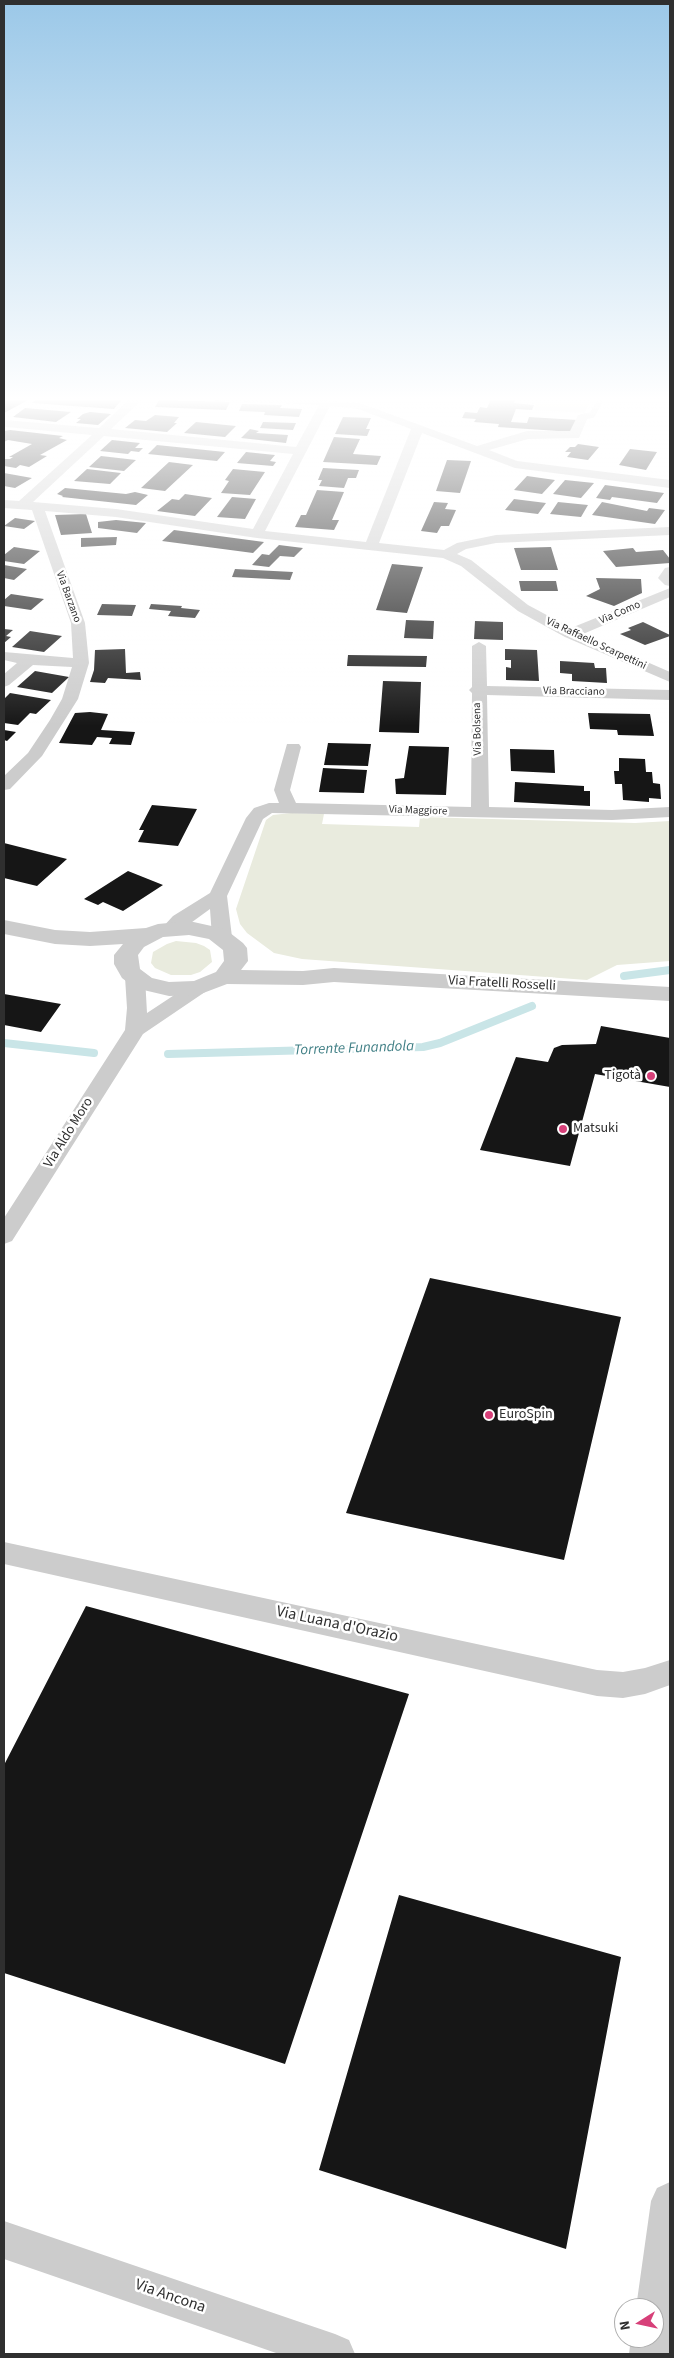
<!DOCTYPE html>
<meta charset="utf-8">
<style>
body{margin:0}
#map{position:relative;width:674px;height:2358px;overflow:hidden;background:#fff;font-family:"Source Sans 3",sans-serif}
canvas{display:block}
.frame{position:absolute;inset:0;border:5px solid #2f2f2f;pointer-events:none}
.north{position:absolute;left:614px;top:2298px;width:50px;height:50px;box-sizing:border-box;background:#fff;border:1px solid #acacac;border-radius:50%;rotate:260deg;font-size:14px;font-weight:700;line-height:20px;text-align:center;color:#2f2f2f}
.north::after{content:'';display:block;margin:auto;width:18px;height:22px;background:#d74079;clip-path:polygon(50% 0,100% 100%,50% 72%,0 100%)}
</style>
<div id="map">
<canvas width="674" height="2358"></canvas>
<div class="frame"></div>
<div class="north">N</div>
</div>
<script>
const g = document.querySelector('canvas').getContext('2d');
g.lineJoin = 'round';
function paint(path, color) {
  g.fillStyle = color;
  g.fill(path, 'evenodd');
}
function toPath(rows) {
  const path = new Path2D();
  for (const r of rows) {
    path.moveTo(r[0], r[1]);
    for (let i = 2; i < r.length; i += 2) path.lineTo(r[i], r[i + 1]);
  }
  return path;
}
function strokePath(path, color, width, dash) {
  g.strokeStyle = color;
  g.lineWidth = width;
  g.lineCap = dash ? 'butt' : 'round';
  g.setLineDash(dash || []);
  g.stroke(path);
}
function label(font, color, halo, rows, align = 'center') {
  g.font = font + ' "Source Sans 3",sans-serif';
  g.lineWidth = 5;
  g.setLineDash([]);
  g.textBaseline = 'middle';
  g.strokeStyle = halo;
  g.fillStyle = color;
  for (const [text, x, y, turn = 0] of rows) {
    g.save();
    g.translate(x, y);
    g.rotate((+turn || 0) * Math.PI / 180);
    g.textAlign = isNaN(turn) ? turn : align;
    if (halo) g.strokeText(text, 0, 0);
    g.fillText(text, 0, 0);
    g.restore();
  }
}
const green = toPath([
 [520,396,595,396,584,413,534,410,535,404,517,403],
 [291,813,324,814,322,824,419,827,420,817,635,823,670,821,670,961,617,965,587,980,302,959,274,953,247,933,240,924,236,909,266,820,273,815],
 [176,941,196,943,204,946,210,950,212,962,200,972,191,975,171,975,155,968,151,963,153,952,167,944]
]);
const stream = toPath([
 [624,976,670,970],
 [4,1043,94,1053],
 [168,1054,423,1047,440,1043,532,1006]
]);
const building = toPath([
 [7,396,22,396,32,398,4,413,4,398],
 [39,396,117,396,124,397,114,409,32,403],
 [492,396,516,398,514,403,534,405,532,410,516,409,511,422,527,423,529,417,577,420,573,432,498,427,499,424,474,422,476,419,462,418,465,412,477,413,480,407,487,408],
 [159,400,230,402,226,410,155,407],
 [242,404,282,405,280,408,302,409,299,417,264,415,265,412,239,411],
 [25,408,71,412,56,422,13,417],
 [90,412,111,414,98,425,76,423,81,419,77,419,83,414],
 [155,415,179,417,174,423,177,423,167,432,125,428,135,420,146,421],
 [343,417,371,418,366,429,370,429,367,436,335,434],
 [196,422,236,426,225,437,184,433],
 [263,422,296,423,293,430,260,428],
 [250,429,259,431,256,433,288,435,286,443,241,438],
 [10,430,63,436,59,438,67,440,40,455,47,456,29,467,20,465,16,468,4,466,4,459,10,459,13,457,9,457,32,444,8,440,4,442,4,431],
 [334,437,360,439,353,454,381,456,377,465,323,462],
 [112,440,140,443,135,448,143,448,139,452,131,451,128,454,100,451],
 [578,444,599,447,588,460,567,457,571,452,565,452,570,447,575,447],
 [157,445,225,452,217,461,148,454],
 [630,449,657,452,646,470,619,465],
 [246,452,275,455,270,461,276,462,273,466,237,463],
 [101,456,136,460,124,471,89,467],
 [447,460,471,461,460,493,436,491],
 [169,462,193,465,165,491,141,488],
 [323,468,359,470,356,478,348,478,344,488,319,486,322,480,318,480],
 [87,469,121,473,110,484,74,481],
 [233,469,265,472,250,495,221,493,229,481,225,480],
 [4,473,32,478,15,488,4,486],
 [527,476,555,480,542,494,514,490],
 [565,480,594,483,581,498,553,494],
 [605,485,664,493,657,503,612,497,610,500,596,498],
 [65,488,126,494,135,492,148,495,136,505,62,497,63,496,57,494],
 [317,490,344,492,332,520,339,520,334,530,295,527,301,515,306,515],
 [185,494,212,498,195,516,157,511,172,499,179,500],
 [232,497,256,499,245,519,217,517],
 [514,499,546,503,538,514,505,510],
 [434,502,448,503,445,509,456,510,449,526,441,526,437,533,421,531],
 [558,502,588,505,581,517,550,514],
 [602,502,647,511,649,508,665,510,655,524,592,515],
 [86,514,92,533,61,535,55,515],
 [15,518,35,521,24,529,4,526],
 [116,520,146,523,137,533,98,528,98,522],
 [174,530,264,542,253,553,162,541],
 [117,537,116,545,81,547,81,538],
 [279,545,303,548,294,557,280,556,269,567,252,565,262,554,269,555],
 [14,547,40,551,24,564,4,561,4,555],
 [551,547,558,570,521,570,514,548],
 [633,548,636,552,663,550,670,559,670,563,616,567,603,551],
 [392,564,423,567,407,613,376,610],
 [4,565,27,569,14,580,4,578],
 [235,569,293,572,290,580,232,577],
 [596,578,641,579,642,593,614,606,586,596,600,589],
 [519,581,556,581,558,591,521,591],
 [11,594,44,599,31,610,4,606,4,600],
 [102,604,136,605,132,616,97,615],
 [151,604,182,606,181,608,200,610,195,618,168,616,171,611,149,609],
 [406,620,434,621,433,639,404,638],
 [475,621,503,622,503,640,474,639],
 [643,622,670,635,670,636,645,645,620,634,631,630,628,628],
 [4,629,13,630,6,636,11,637,4,643],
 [30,631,62,636,44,652,12,647],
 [125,649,126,673,140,672,141,680,108,678,105,683,90,682,94,670,95,650],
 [505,649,537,650,539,681,506,680,506,667,511,668,511,660,505,660],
 [348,655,427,656,426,667,347,666],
 [560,661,594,663,595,668,606,668,607,683,572,681,572,674,560,673],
 [35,671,69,677,52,693,17,687],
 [383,681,421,682,419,733,379,732],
 [10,693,51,700,36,714,30,713,18,725,4,723,4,699],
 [90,712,108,714,101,730,135,732,131,745,109,744,112,738,97,737,92,745,59,743,75,713],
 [588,713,650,714,654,736,618,735,617,730,590,729],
 [4,730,16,732,7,741,4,740],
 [328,743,371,744,368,766,324,765],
 [409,746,449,747,446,795,396,794,395,779,404,778],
 [510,749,554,750,555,773,511,771],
 [619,758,645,759,646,772,652,772,653,783,660,784,661,799,649,798,649,802,623,800,622,784,615,784,614,771,619,771],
 [323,768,367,770,364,793,319,792],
 [515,782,584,786,584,791,590,791,590,806,514,802],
 [152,805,197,809,178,846,138,842,144,830,139,830],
 [4,843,67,859,37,886,4,878],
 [128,871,163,885,123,911,103,902,98,905,84,899],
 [4,994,61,1004,41,1032,4,1025],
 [601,1026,670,1038,670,1087,595,1074,570,1166,480,1150,516,1057,548,1062,554,1048,562,1045,596,1044],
 [430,1278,621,1317,564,1560,346,1513],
 [86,1606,409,1694,285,2064,4,1973,4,1765],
 [399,1895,621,1957,566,2249,319,2170]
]);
const service = toPath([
 [582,417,592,415,603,396]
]);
const minor = toPath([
 [133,396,146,396,111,429,296,447,319,405,182,399,176,396,267,396,360,403,477,446,527,431,570,431,578,415,586,415,588,417,579,438,528,439,489,450,517,461,670,480,670,488,515,468,422,433,379,543,444,550,457,543,496,535,670,527,670,535,496,543,466,549,457,554,471,560,528,605,571,628,670,588,670,597,583,634,670,672,670,682,565,637,518,611,461,566,443,558,257,538,116,517,45,511,85,623,89,663,78,699,42,756,10,789,4,790,4,776,28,753,50,720,62,699,72,667,33,665,9,685,4,687,4,674,17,663,4,660,4,652,73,658,71,623,32,510,4,508,4,500,19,501,92,435,6,427,4,426,4,420,99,428,133,396],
 [330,406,358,409,411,429,366,542,265,531,330,406],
 [104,436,293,454,253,529,116,509,33,502,104,436],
 [670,567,670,586,665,585,658,578,665,568,670,567],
 [479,642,486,646,487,686,670,690,670,700,487,695,489,807,612,810,670,807,670,817,612,820,272,813,263,819,227,896,232,937,229,941,215,941,212,937,210,909,177,933,163,933,161,929,173,916,210,893,246,818,254,808,269,803,279,803,274,790,287,744,299,744,301,747,290,790,296,803,471,807,472,693,469,690,472,687,472,646,479,642],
 [135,971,142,973,145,977,147,1013,191,984,198,982,205,984,208,988,205,992,143,1034,12,1241,4,1244,4,1218,125,1030,127,1008,125,977,128,973,135,971],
 [4,1542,597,1670,623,1672,645,1668,670,1660,670,1685,645,1694,623,1698,597,1696,4,1564,4,1542],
 [670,2182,669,2354,629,2354,631,2338,654,2338,654,2308,636,2308,651,2201,657,2188,670,2182],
 [4,2221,335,2334,349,2340,355,2354,279,2354,4,2259,4,2221]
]);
const tertiary = toPath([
 [4,920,55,930,90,932,146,928,158,924,189,921,225,929,243,943,247,948,248,961,241,970,303,971,334,968,670,987,670,1001,334,982,303,985,227,984,198,995,169,996,135,988,122,978,114,964,114,955,123,944,90,946,55,944,4,934,4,920],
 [189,935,209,939,223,950,224,961,216,972,194,981,169,982,152,978,140,969,138,955,144,947,163,937,189,935]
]);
const markers = [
 [651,1076,5,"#d74079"],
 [563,1129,5,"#d74079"],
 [489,1415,5,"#d74079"]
];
const farStreetnames = [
 ["Via Barzano",68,597,70],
 ["Via Como",620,613,-23],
 ["Via Raffaello Scarpettini",596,644,25],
 ["Via Bracciano",574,692,1],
 ["Via Bolsena",478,729,-91],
 ["Via Maggiore",418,811,2]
];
const streetNames = [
 ["Via Fratelli Rosselli",502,984,3],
 ["Via Aldo Moro",69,1133,-58]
];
const poiNames = [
 ["Tigotà",641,1076,"right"],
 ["Matsuki",573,1129],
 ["EuroSpin",499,1415]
];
const waterNames = [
 ["Torrente Funandola",354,1049,-2]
];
const nearStreetnames = [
 ["Via Luana d'Orazio",337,1625,12],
 ["Via Ancona",170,2297,19]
];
paint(green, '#e9ebde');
strokePath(stream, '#c9e5e7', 8);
paint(building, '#161616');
strokePath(service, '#ccc', 6);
paint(minor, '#ccc');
paint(tertiary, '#ccc');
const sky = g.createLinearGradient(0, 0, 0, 726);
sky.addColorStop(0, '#9bc8e8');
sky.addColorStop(0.55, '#fff');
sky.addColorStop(1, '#ffffff00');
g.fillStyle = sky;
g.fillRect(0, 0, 674, 726);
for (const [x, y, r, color] of markers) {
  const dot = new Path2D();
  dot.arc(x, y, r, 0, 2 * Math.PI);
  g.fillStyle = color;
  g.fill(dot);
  strokePath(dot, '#fff', 2);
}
label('11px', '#2f2f2f', '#fff', farStreetnames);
label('14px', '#2f2f2f', '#fff', streetNames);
label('14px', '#2f2f2f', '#fff', poiNames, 'left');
label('italic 15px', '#407f85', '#fff', waterNames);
label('16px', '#2f2f2f', '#fff', nearStreetnames);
</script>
